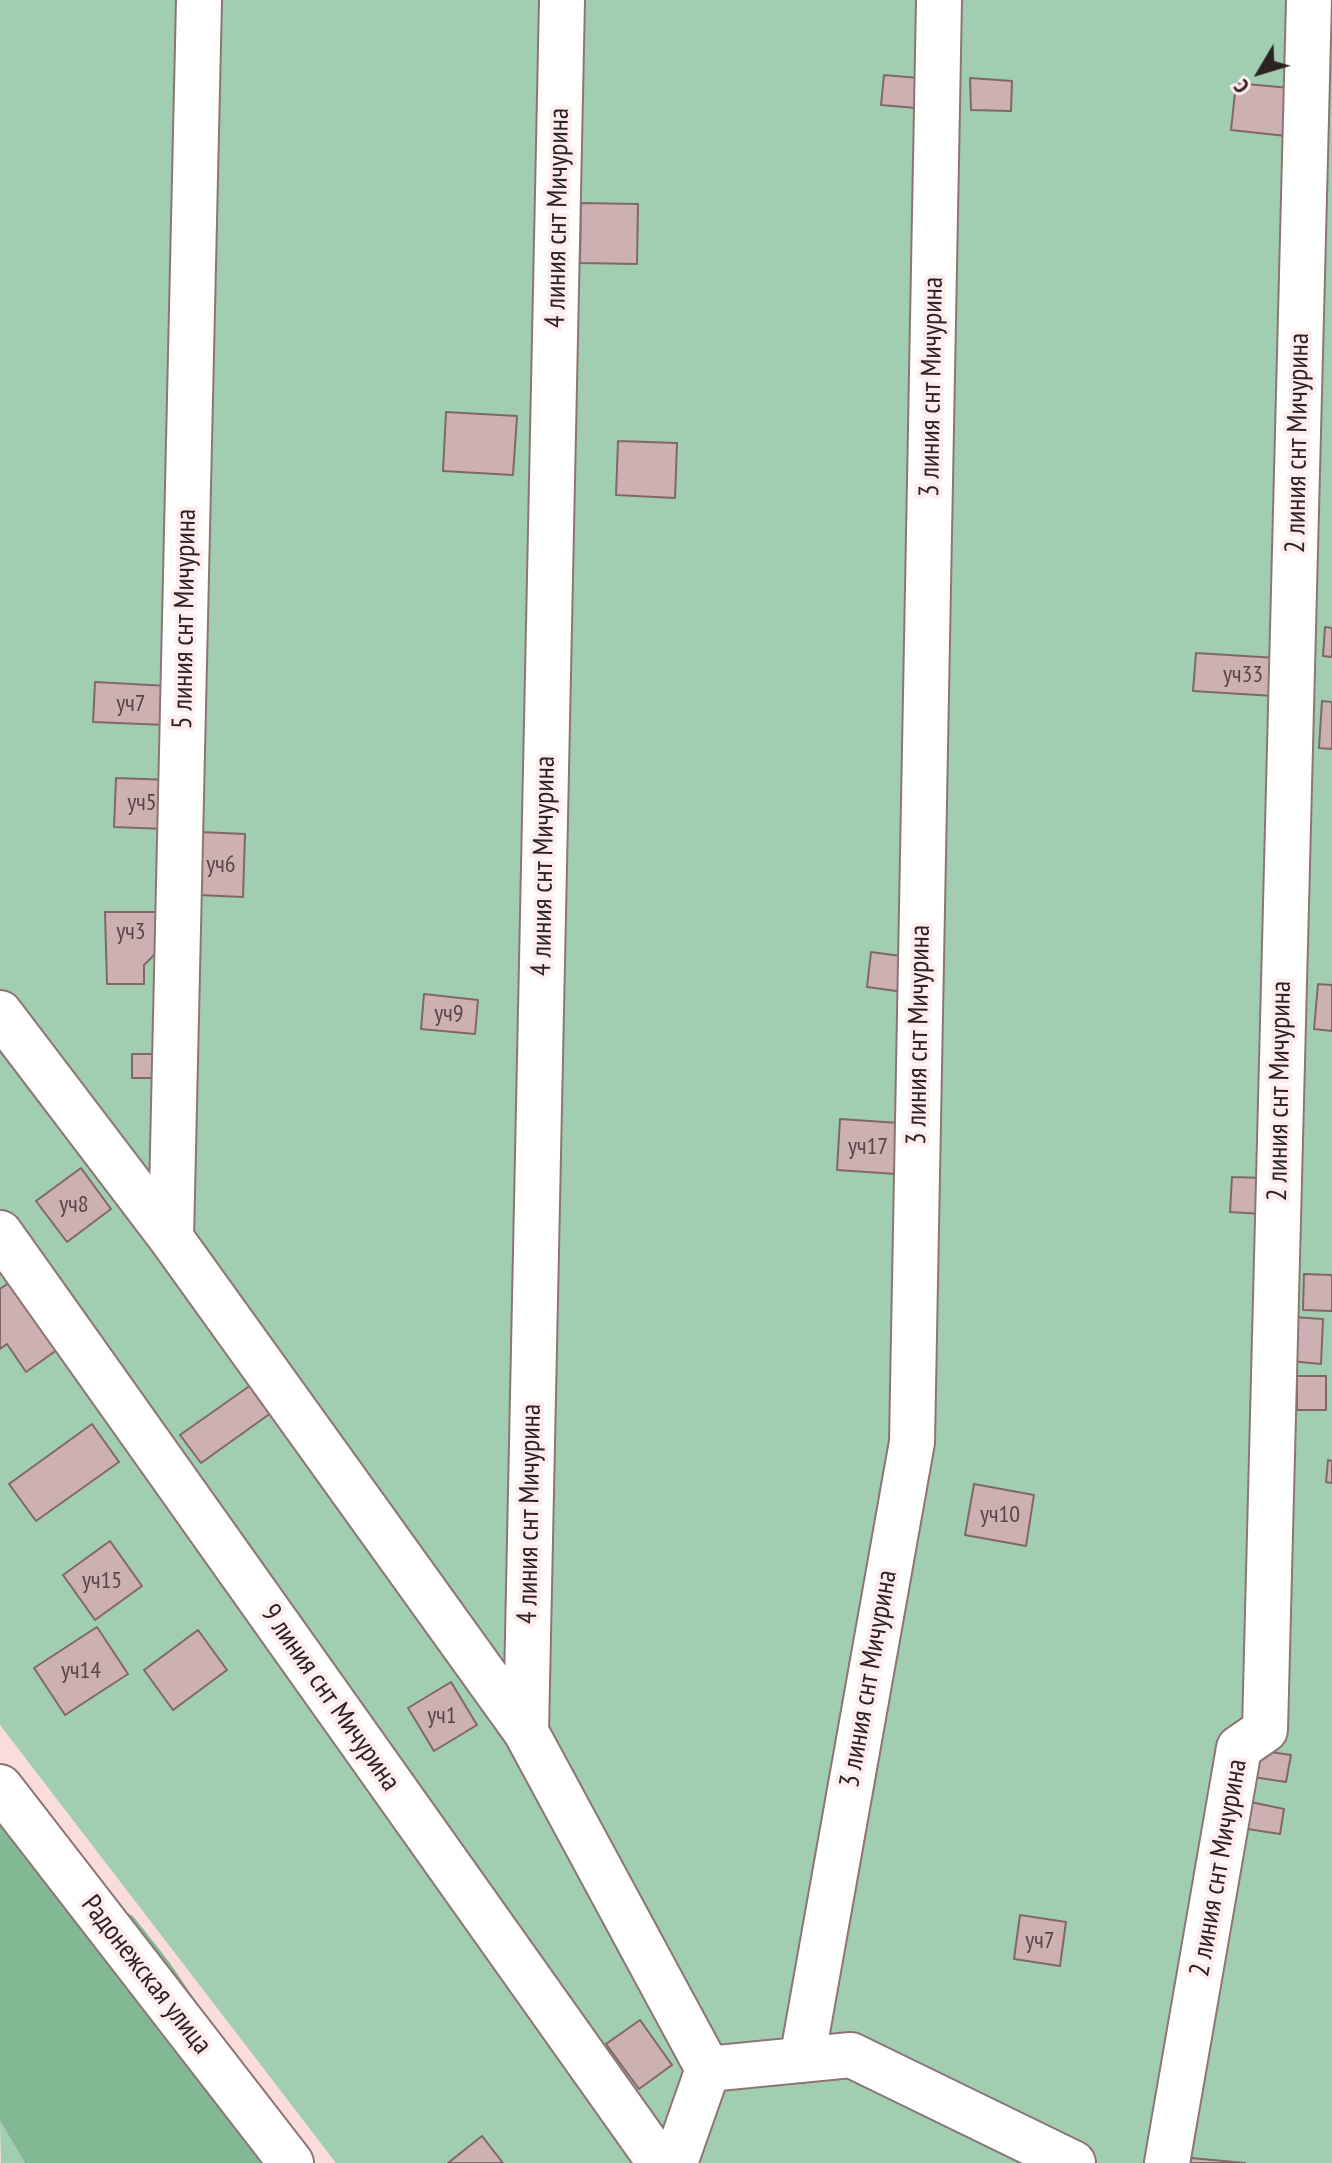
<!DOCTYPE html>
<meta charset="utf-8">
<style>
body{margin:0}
#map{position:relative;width:1332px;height:2163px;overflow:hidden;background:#fadcdd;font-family:"PT Sans Narrow",sans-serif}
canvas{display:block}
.north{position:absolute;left:1220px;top:32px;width:80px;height:80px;-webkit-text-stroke:6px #ffeded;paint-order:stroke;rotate:232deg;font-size:22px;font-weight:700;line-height:32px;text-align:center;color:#2e2323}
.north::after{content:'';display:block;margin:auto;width:28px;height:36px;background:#2e2323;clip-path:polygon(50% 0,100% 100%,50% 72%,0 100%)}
</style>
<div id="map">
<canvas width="1332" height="2163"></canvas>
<div class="north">С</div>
</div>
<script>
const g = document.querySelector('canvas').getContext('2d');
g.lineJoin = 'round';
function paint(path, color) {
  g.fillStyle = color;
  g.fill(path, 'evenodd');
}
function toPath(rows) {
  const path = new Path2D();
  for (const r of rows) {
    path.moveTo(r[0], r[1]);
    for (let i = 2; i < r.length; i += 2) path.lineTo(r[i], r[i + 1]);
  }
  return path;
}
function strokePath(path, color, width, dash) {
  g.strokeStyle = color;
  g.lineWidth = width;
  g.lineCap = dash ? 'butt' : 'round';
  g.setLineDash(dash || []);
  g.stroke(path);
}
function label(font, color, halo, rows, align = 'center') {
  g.font = font + ' "PT Sans Narrow",sans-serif';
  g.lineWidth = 8;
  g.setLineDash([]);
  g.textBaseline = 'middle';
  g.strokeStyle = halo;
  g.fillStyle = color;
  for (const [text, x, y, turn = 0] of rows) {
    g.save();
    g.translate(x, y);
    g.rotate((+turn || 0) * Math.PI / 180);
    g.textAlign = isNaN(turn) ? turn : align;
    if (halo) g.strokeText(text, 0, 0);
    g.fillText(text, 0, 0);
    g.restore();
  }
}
const green = toPath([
 [0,0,1332,0,1332,2163,336,2163,0,1725],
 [0,2121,25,2163,1,2163]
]);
const forest = toPath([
 [0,1821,62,1878,133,1916,170,1963,305,2163,25,2163,0,2121]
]);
const building = toPath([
 [884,75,919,78,916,108,881,105,884,75],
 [970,78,1012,81,1011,111,971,110,970,78],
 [1236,83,1290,88,1286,136,1231,130,1236,83],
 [581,203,638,204,637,264,580,263,581,203],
 [446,412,517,416,513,475,443,471,446,412],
 [618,441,677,443,675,498,616,495,618,441],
 [1325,627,1332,628,1332,657,1323,656,1325,627],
 [1196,653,1293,659,1290,697,1193,691,1196,653],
 [95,682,168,686,166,725,93,722,95,682],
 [1322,701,1332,702,1332,749,1319,748,1322,701],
 [116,778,171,780,167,829,114,827,116,778],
 [200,832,245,834,243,897,198,895,200,832],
 [105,912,156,912,157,952,144,965,144,984,107,984,105,912],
 [871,952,908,957,904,992,867,987,871,952],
 [1318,984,1332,985,1332,1031,1314,1029,1318,984],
 [424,994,478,1000,475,1034,421,1029,424,994],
 [132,1054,161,1054,161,1078,132,1078,132,1054],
 [840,1119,899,1123,896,1174,837,1170,840,1119],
 [81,1168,111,1209,67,1242,36,1201,81,1168],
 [1232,1177,1264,1178,1262,1214,1230,1212,1232,1177],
 [1304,1274,1332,1275,1332,1311,1303,1310,1304,1274],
 [13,1280,61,1347,26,1372,7,1344,0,1349,0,1289,13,1280],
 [1293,1317,1323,1319,1321,1364,1291,1361,1293,1317],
 [1297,1376,1326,1376,1326,1410,1297,1410,1297,1376],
 [251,1385,271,1413,201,1463,180,1435,251,1385],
 [92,1424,119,1462,36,1521,9,1484,92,1424],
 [1328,1460,1332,1461,1332,1483,1326,1482,1328,1460],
 [974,1484,1034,1495,1026,1546,965,1535,974,1484],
 [110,1541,142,1586,95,1620,63,1575,110,1541],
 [97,1627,128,1674,65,1715,34,1668,97,1627],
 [198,1630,227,1670,173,1710,144,1670,198,1630],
 [451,1682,477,1725,434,1751,408,1708,451,1682],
 [1257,1750,1291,1755,1286,1782,1253,1777,1257,1750],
 [1246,1801,1284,1809,1280,1834,1241,1828,1246,1801],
 [1020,1915,1066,1922,1060,1966,1014,1959,1020,1915],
 [640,2020,672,2065,639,2089,606,2044,640,2020],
 [482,2136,503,2163,448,2163,482,2136],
 [1191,2158,1245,2163,1191,2163,1191,2158]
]);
const minor = toPath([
 [0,1013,171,1238,526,1732,708,2069,851,2055,1073,2163],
 [0,1233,660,2163],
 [171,1238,199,0],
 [526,1732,562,0],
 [0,1787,291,2163],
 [802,2060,912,1442,939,0],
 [675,2163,708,2069],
 [1167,2163,1239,1748,1265,1730,1309,0]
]);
const numberNames = [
 ["уч33",1243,675],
 ["уч7",131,704],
 ["уч5",142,803],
 ["уч6",221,865],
 ["уч3",131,932],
 ["уч9",449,1014],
 ["уч17",868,1147],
 ["уч8",74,1205],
 ["уч10",1000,1515],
 ["уч15",102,1581],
 ["уч14",81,1671],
 ["уч1",442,1716],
 ["уч7",1040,1941]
];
const streetNames = [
 ["4 линия снт Мичурина",558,218,-89],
 ["3 линия снт Мичурина",932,387,-89],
 ["2 линия снт Мичурина",1298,443,-89],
 ["5 линия снт Мичурина",185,619,-89],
 ["4 линия снт Мичурина",544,866,-89],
 ["3 линия снт Мичурина",919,1035,-89],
 ["2 линия снт Мичурина",1280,1091,-89],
 ["4 линия снт Мичурина",530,1514,-89],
 ["3 линия снт Мичурина",869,1679,-80],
 ["9 линия снт Мичурина",330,1698,55],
 ["2 линия снт Мичурина",1219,1868,-80],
 ["Радонежская улица",146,1975,52]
];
paint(green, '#a1ceb0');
paint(forest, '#83b895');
paint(building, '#cdb0b1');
strokePath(building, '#816768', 2);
strokePath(minor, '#8e7475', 48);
strokePath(minor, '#fff', 44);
label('24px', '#564646', null, numberNames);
label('28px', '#2e2323', '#ffeded', streetNames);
</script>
